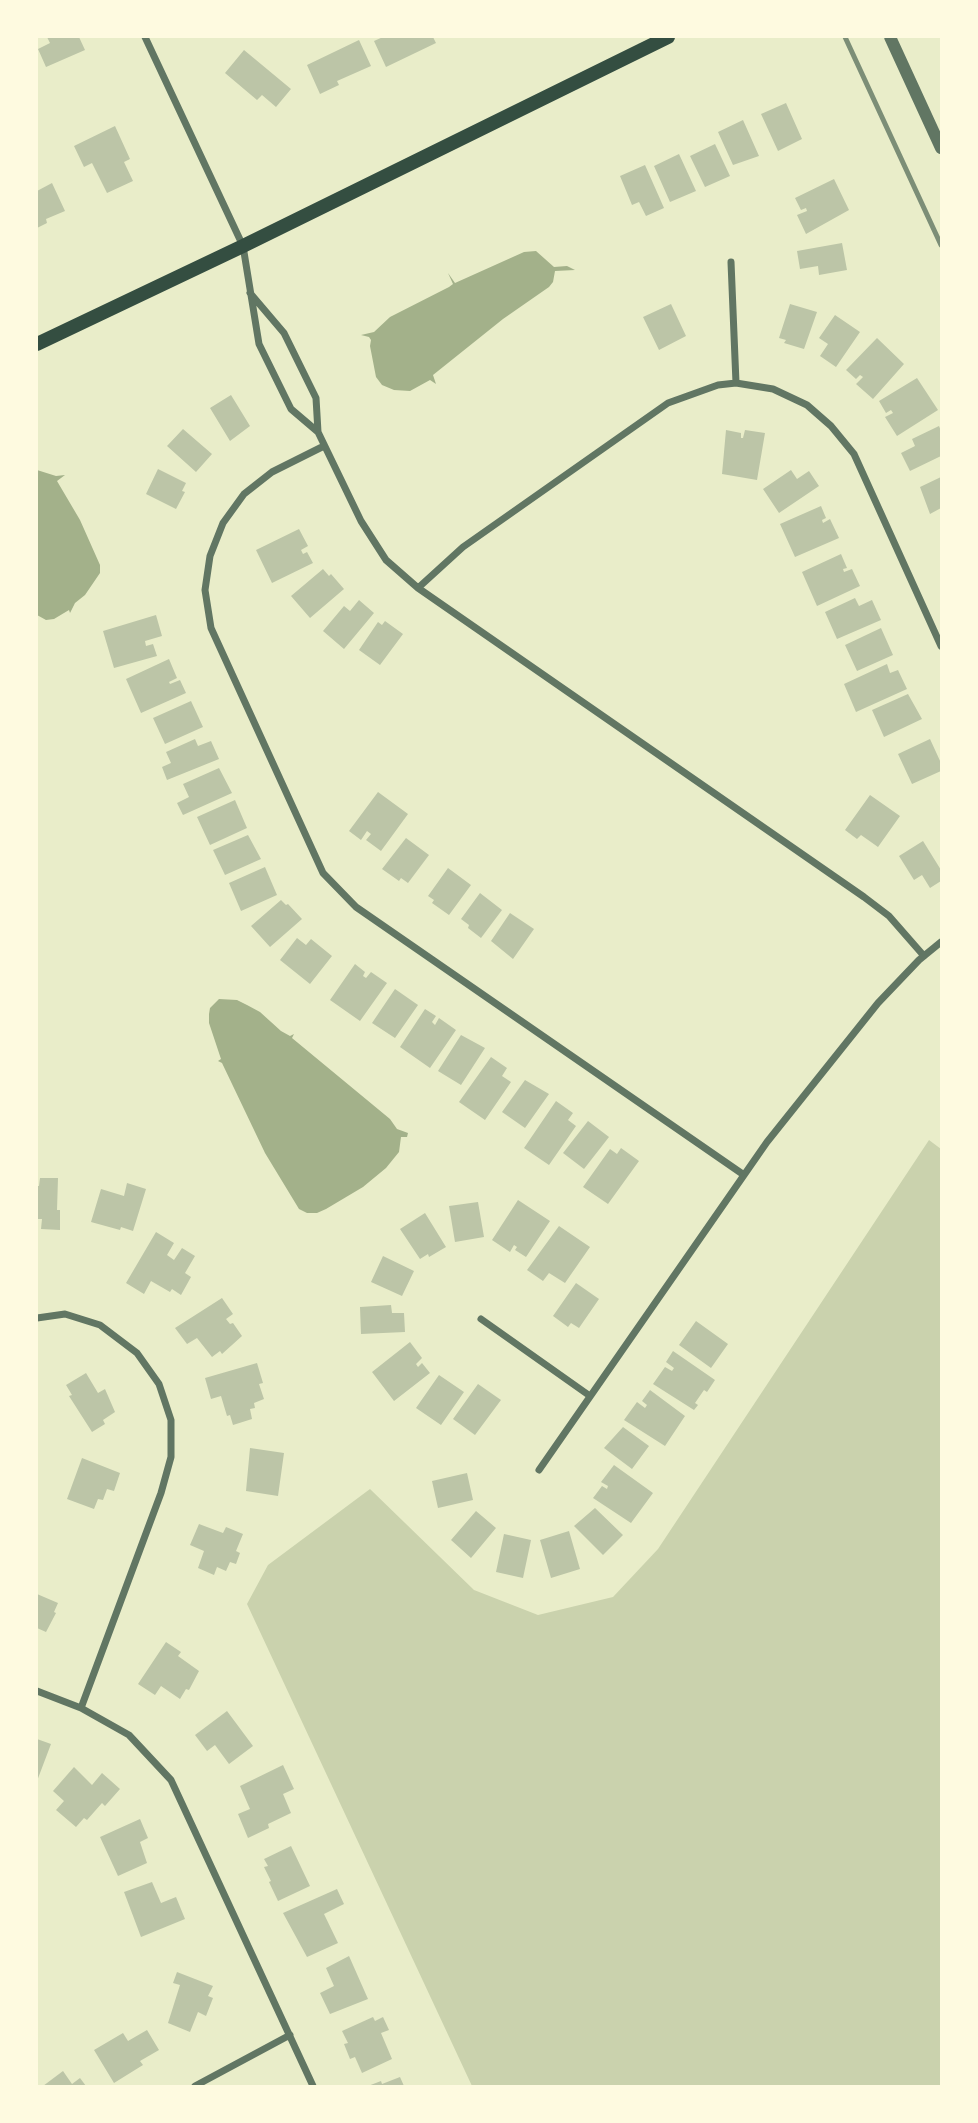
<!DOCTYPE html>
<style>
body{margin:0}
#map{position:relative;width:978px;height:2123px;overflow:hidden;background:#e9edc9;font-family:"Golos Text",sans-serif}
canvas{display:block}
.frame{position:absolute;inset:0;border:38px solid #fefae0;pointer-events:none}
</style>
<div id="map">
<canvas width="978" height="2123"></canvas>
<div class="frame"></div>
</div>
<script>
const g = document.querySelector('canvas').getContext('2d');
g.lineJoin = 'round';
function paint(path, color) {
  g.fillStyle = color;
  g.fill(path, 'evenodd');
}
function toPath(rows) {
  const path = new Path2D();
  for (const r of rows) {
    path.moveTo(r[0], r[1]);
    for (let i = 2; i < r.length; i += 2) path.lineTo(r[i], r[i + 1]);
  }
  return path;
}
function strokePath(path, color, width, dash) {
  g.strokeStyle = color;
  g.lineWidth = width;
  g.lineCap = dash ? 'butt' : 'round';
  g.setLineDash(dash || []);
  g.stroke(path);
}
const green = toPath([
 [929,1140,941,1149,941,2086,472,2086,247,1604,268,1565,370,1489,474,1590,538,1615,613,1597,658,1549]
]);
const water = toPath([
 [536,251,554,267,567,266,575,270,555,271,553,282,549,287,503,319,433,375,436,384,430,380,410,391,394,390,382,385,376,377,370,346,371,340,369,337,361,335,374,332,390,317,449,287,453,284,448,273,455,283,524,252],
 [37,470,56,476,65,475,57,481,80,520,100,565,100,573,85,595,75,603,70,613,69,610,54,619,46,620,37,615],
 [219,999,237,1000,247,1005,260,1012,281,1031,290,1036,294,1034,292,1038,390,1119,397,1129,408,1133,407,1137,401,1137,399,1152,386,1168,363,1187,326,1209,317,1213,307,1213,299,1209,265,1153,222,1063,218,1061,221,1059,209,1023,209,1014,210,1008]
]);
const building = toPath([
 [47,37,79,37,85,50,46,67,38,49,50,43],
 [383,37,433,37,436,43,386,67,374,41],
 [359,40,371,66,337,81,339,85,320,94,307,65],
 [244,50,291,89,276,107,262,95,257,100,225,73],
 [786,103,802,139,778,151,761,114],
 [743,120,759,156,733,165,718,132],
 [115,126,130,159,124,162,133,181,107,193,92,163,84,167,74,146],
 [715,144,730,176,705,187,690,156],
 [679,154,696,191,670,202,654,166],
 [645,165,664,208,646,216,639,202,632,205,620,176],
 [834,179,849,210,806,234,797,215,807,211,806,208,801,210,795,198],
 [52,183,65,211,46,219,47,223,37,228,37,191],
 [842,243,847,270,819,275,818,266,800,269,797,251],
 [671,304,686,336,659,350,643,317],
 [790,304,817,312,804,349,784,343,786,340,779,338],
 [835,315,860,332,836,367,820,356,828,344,819,338],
 [877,338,904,364,873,399,856,384,863,377,860,375,856,379,846,370],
 [917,378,938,410,897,436,885,417,893,413,891,410,886,413,879,401],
 [231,395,250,426,230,441,210,408],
 [939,426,941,431,941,456,910,471,901,453,915,446,912,439],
 [183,429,212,454,196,472,167,446],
 [726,430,741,433,741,438,743,438,745,430,765,433,757,480,722,474],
 [158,469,186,483,182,491,185,492,176,509,146,494],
 [791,470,797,479,809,471,819,486,779,513,763,489],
 [941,477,941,508,930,514,920,487],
 [821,506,826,518,822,520,823,523,830,519,839,538,795,557,780,524],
 [299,529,308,546,301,550,303,554,307,552,313,563,272,583,256,550],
 [841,554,847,568,843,569,844,572,852,569,860,586,817,606,802,572],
 [323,569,329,576,331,574,344,589,310,618,291,596],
 [855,598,859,606,872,600,881,620,837,639,825,612],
 [359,600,374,613,344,649,323,631,344,606,350,611],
 [156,615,162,636,145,641,146,646,153,644,157,656,114,668,103,631],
 [385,621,403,634,380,665,359,650,378,622,382,625],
 [881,628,893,655,857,671,845,645],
 [169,659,177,678,169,682,170,684,180,680,186,693,141,713,126,679],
 [887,664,890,673,898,670,907,689,856,712,844,684],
 [908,694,922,719,884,737,872,710],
 [191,701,203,727,165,744,153,718],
 [195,739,198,746,211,741,219,759,167,780,162,767,171,763,166,752],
 [930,739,941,763,941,771,912,784,898,754],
 [219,768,232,793,183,815,177,803,189,797,183,784],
 [378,792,408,814,381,851,366,840,371,834,367,831,361,840,349,831],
 [870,795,900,816,878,847,861,835,857,839,845,830],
 [235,800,247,828,210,845,197,817],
 [248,835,261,859,225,875,213,850],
 [406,838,429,855,408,883,401,878,399,881,382,869],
 [923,841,941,870,941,881,930,888,922,875,914,880,899,856],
 [265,867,277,895,241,911,229,883],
 [448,868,471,885,449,915,432,903,434,900,428,896],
 [480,893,502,910,481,938,468,928,469,925,461,919],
 [281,900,286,905,288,904,302,919,270,947,251,926],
 [510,913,534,929,513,959,491,941],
 [297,938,306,945,311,939,332,956,310,984,280,960],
 [355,964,365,972,363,976,366,978,371,972,387,983,360,1021,330,1000],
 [395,989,418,1005,395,1038,372,1023],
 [425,1009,436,1016,432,1022,435,1025,439,1018,456,1030,430,1068,400,1047],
 [461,1035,485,1048,461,1085,438,1071],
 [491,1057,507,1068,502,1076,511,1082,485,1120,459,1102],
 [525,1080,549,1094,525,1128,502,1112],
 [556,1101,573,1113,568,1120,576,1126,549,1165,524,1148],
 [588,1121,609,1137,584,1169,563,1153],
 [621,1148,639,1161,608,1204,583,1187,610,1149,617,1154],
 [40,1178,58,1178,57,1210,60,1210,60,1230,41,1229,42,1219,37,1219,37,1186,39,1186],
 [127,1183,146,1189,133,1231,121,1227,120,1230,91,1222,101,1189,124,1196],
 [518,1200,550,1221,526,1257,515,1250,517,1247,514,1245,510,1252,492,1240],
 [478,1202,484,1237,455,1242,449,1206],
 [425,1213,446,1247,429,1257,428,1254,420,1259,400,1229],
 [559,1226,590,1247,565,1283,549,1273,543,1281,527,1270],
 [156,1232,174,1243,167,1255,174,1260,182,1248,195,1256,185,1273,191,1277,181,1295,172,1289,170,1292,151,1281,144,1294,126,1283],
 [383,1256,414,1271,402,1296,371,1282],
 [576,1283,599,1299,579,1328,571,1323,568,1327,553,1316],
 [222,1298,233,1314,226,1319,230,1324,233,1323,242,1336,222,1354,220,1351,212,1357,197,1338,187,1344,175,1328],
 [391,1305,392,1313,404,1313,405,1332,361,1334,360,1307],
 [696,1321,728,1344,711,1368,679,1345],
 [410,1342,422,1358,416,1364,418,1367,422,1363,430,1373,394,1401,372,1372],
 [673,1351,715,1380,707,1392,704,1390,695,1403,698,1405,694,1410,653,1384,665,1367,672,1371,674,1368,666,1362],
 [257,1363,263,1383,259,1384,264,1399,254,1403,255,1408,250,1409,252,1419,233,1425,230,1415,227,1416,221,1396,211,1399,205,1378],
 [86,1373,98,1393,105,1389,115,1412,103,1420,105,1424,92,1432,69,1396,72,1395,66,1385],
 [439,1375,464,1392,441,1425,416,1408],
 [478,1384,501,1400,475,1435,453,1419],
 [650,1390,685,1416,665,1446,624,1420,637,1402,645,1408,647,1405,642,1401],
 [623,1427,649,1446,632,1469,604,1448],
 [250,1448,284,1453,278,1496,246,1491],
 [82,1458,120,1473,114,1491,107,1489,103,1500,98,1499,94,1509,67,1499],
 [614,1465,653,1493,631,1523,593,1498,602,1486,607,1489,608,1486,601,1482],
 [467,1473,473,1500,438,1508,432,1481],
 [595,1508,623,1535,603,1555,574,1526],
 [476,1511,496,1528,471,1558,451,1540],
 [199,1524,223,1533,226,1527,243,1534,236,1551,240,1553,236,1564,230,1562,226,1571,217,1567,214,1575,198,1568,204,1551,190,1545],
 [569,1531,580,1569,551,1578,540,1540],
 [504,1534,531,1540,523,1578,496,1572],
 [37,1594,58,1603,54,1612,56,1613,46,1632,37,1628],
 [166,1642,181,1652,178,1656,199,1671,189,1690,186,1689,180,1699,161,1686,155,1695,138,1684],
 [227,1711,253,1746,229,1764,215,1745,207,1751,195,1735],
 [37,1739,51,1744,37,1781],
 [283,1765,294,1789,283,1794,291,1813,268,1824,269,1828,248,1838,238,1814,250,1809,240,1786],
 [74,1767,92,1785,102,1773,120,1789,105,1806,102,1803,87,1820,84,1818,76,1827,56,1810,64,1801,53,1791],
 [140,1819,148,1838,140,1842,147,1863,118,1876,100,1837],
 [291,1846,310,1886,278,1901,269,1882,271,1881,264,1867,268,1866,264,1859],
 [152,1882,161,1903,176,1897,185,1919,141,1937,124,1892],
 [337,1889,344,1904,324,1914,338,1943,307,1957,283,1913],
 [349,1956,368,1999,330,2014,320,1993,334,1986,326,1968],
 [177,1972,213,1986,208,1996,213,1998,206,2016,198,2012,190,2032,168,2023,180,1985,173,1983],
 [373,2017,375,2021,383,2017,389,2030,381,2033,392,2059,362,2073,355,2057,350,2059,344,2044,348,2043,342,2031],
 [147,2030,159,2050,140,2061,143,2065,114,2083,94,2050,123,2033,128,2041],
 [63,2071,72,2084,80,2078,86,2086,43,2086],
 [400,2077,404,2086,368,2086,381,2081,382,2084]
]);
const minor = toPath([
 [145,37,243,246,259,344,291,409,318,432,361,521,386,560,418,588,864,897,889,916,924,956],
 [731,262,736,383],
 [250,293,284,333,316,398,318,432],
 [324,446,272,472,244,494,223,523,210,556,205,590,211,628,323,873,356,907,744,1175],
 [418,588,463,547,668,403,718,385,736,383,773,389,807,405,831,426,854,454,941,646],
 [37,1318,65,1314,100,1325,137,1353,159,1384,171,1420,171,1457,161,1493,81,1708],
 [481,1319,590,1396],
 [539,1470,767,1142,878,1003,919,960,941,942],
 [37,1691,81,1708,129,1735,171,1780,313,2086],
 [195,2086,290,2035]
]);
const tertiary = toPath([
 [890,37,941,148]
]);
const secondary = toPath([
 [37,344,243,246,668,37]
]);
const rail = toPath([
 [845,37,941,245]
]);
paint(green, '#cad2ad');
paint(water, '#a3b18a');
paint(building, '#bcc5a7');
strokePath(minor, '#617663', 7);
strokePath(tertiary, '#617663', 12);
strokePath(secondary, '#344e41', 14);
strokePath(rail, '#7c8e77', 5);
</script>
